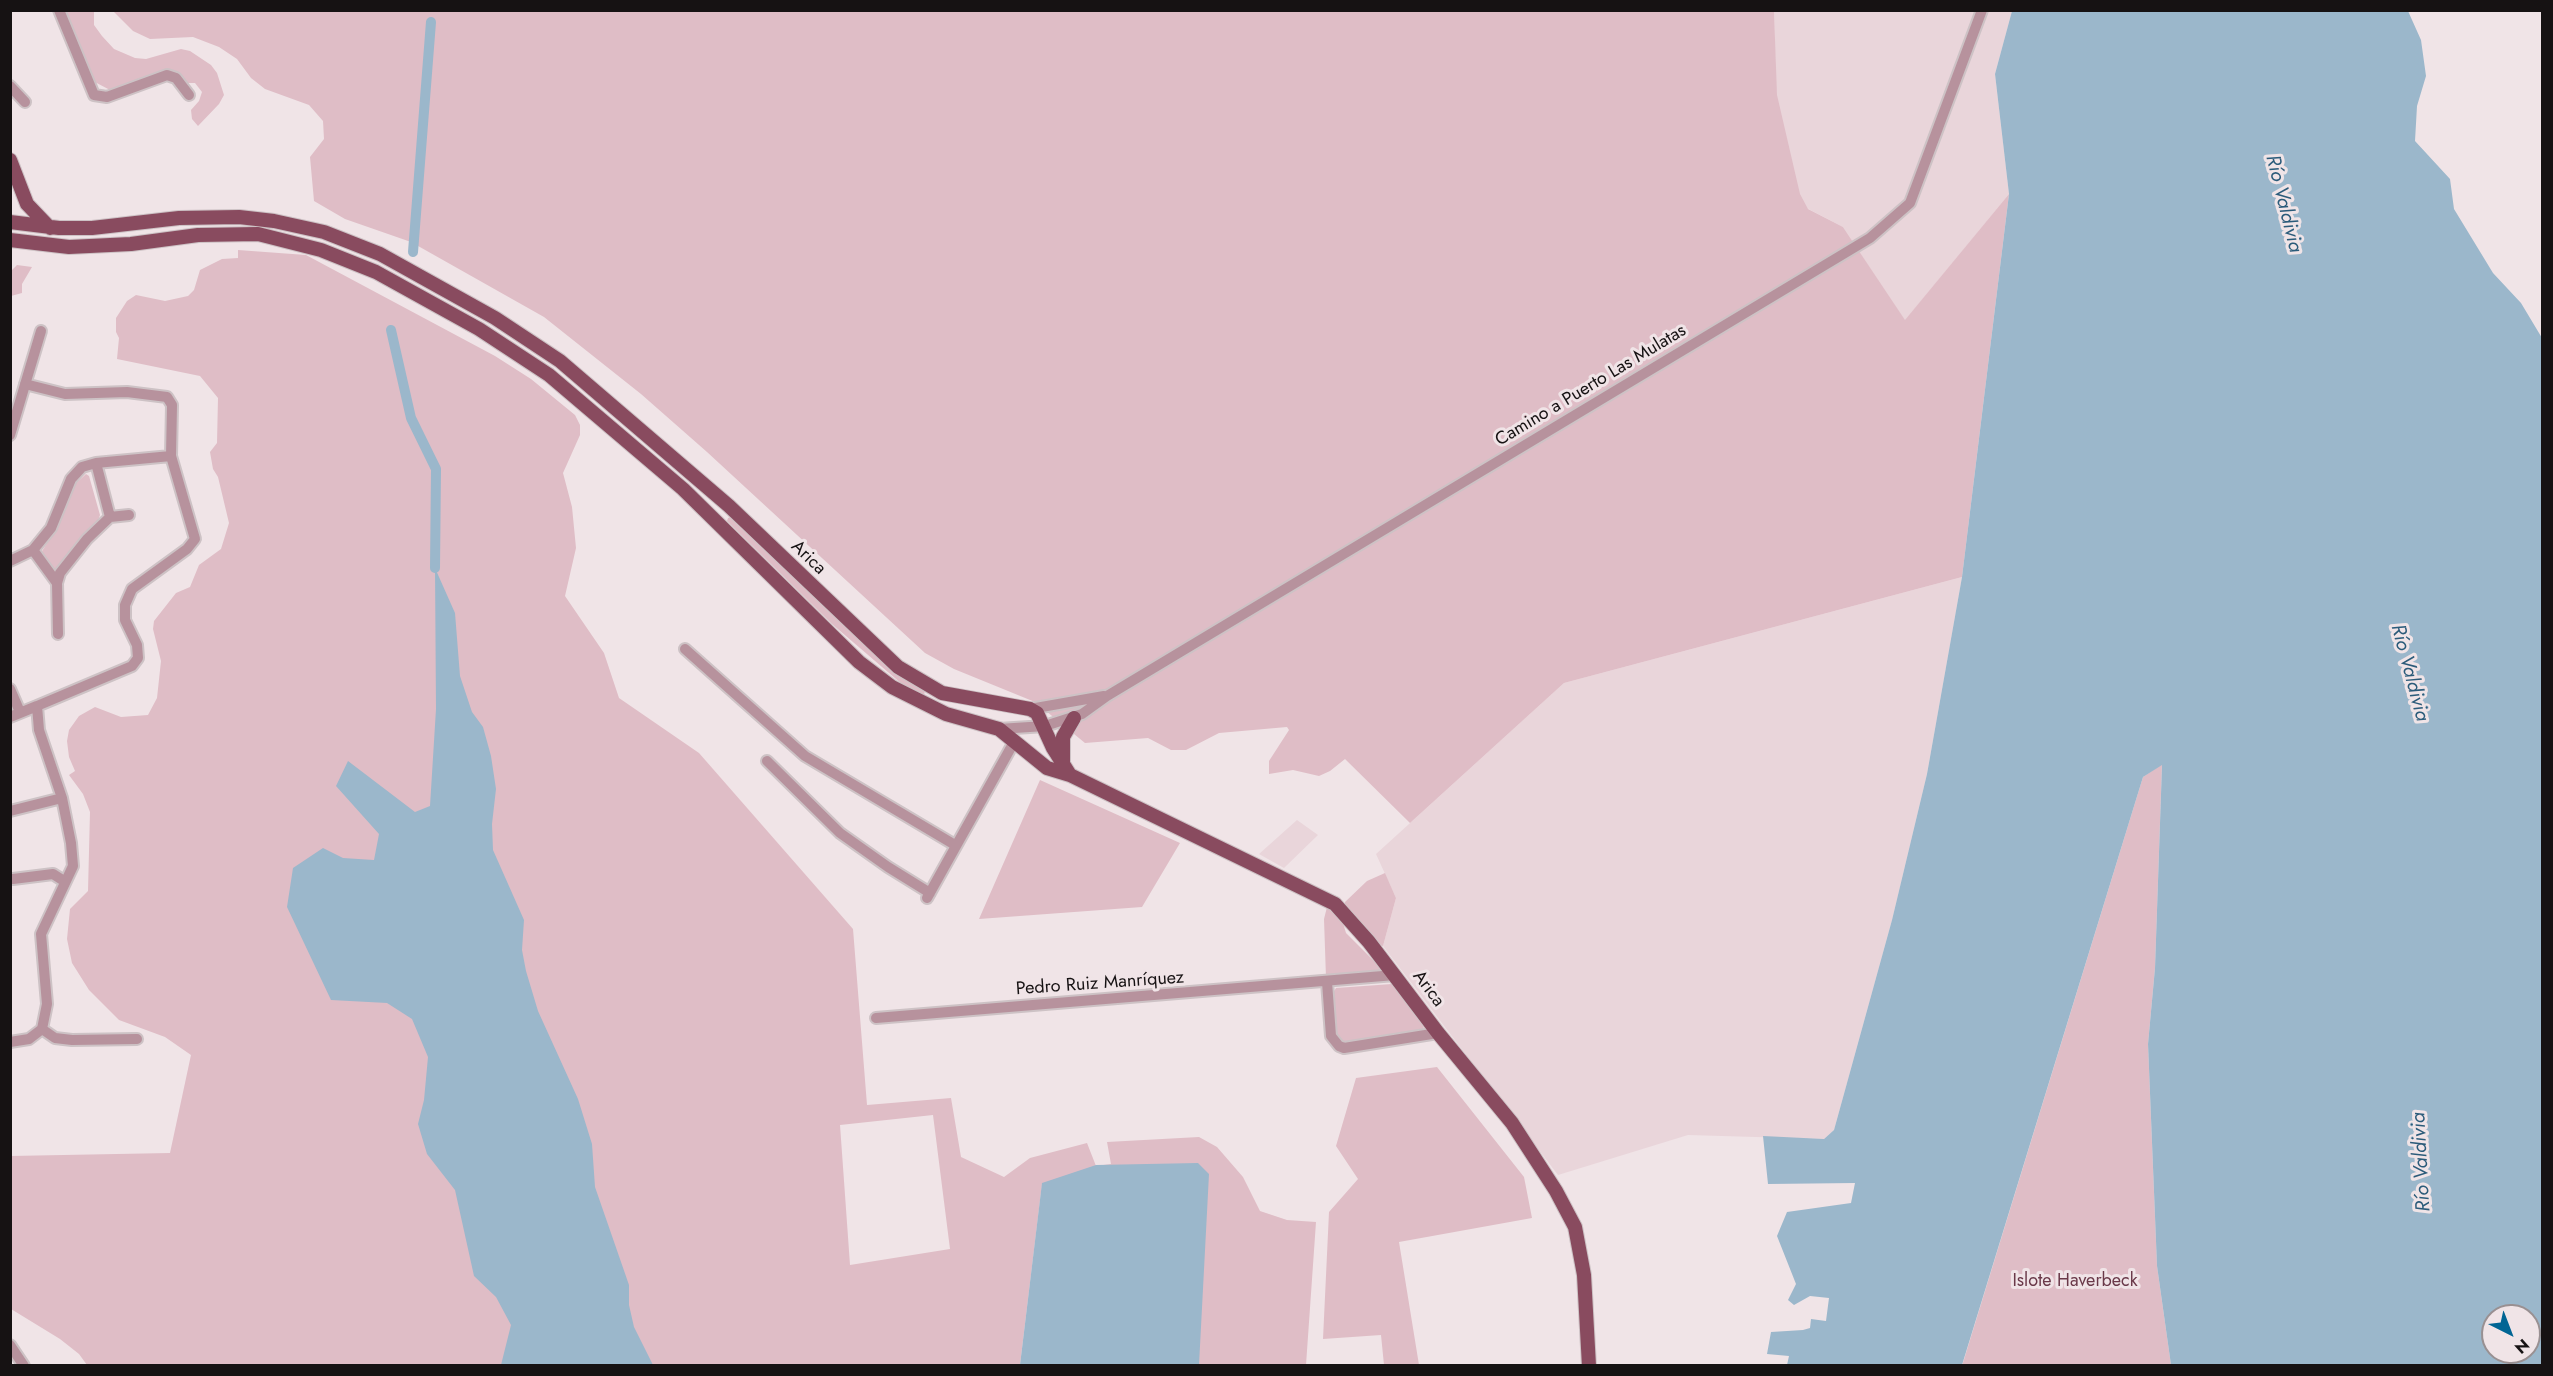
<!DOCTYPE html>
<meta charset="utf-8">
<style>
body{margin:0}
#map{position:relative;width:2553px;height:1376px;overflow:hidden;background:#f0e4e7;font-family:Jost,sans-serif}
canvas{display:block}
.frame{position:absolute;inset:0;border:12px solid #161213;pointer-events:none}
.north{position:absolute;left:2481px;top:1304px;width:60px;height:60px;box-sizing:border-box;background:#f0e4e7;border:2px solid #999092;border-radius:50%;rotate:138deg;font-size:16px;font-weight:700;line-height:24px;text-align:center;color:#161213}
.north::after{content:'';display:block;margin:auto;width:21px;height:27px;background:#016594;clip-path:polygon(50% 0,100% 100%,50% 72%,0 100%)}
</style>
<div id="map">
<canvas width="2553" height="1376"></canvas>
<div class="frame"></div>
<div class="north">N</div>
</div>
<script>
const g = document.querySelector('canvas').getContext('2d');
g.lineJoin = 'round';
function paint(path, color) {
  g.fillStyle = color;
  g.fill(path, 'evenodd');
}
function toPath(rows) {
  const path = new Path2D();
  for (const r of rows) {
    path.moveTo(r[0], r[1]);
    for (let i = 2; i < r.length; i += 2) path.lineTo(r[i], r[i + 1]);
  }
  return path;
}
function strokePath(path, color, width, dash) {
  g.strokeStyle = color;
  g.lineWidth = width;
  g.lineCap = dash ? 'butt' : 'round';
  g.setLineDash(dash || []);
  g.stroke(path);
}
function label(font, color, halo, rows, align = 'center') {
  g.font = font + ' Jost,sans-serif';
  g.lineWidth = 6;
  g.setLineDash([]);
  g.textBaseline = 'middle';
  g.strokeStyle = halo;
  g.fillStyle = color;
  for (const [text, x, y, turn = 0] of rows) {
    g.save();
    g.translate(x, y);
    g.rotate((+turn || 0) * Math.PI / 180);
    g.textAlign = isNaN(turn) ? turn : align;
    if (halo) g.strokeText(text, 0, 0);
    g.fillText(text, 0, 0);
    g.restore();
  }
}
const built = toPath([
 [1774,11,2012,11,1995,74,2009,194,1905,321,1843,227,1795,202,1783,169,1776,89],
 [1962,577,1927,774,1892,920,1834,1130,1824,1139,1688,1135,1558,1175,1383,946,1396,898,1376,854,1564,683],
 [1297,820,1318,835,1284,868,1259,854]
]);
const green = toPath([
 [64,11,94,11,94,25,102,36,114,49,135,58,146,59,181,49,190,51,211,65,217,73,224,95,219,104,198,126,192,119,191,110,199,101,202,92,195,83,185,83,173,71,110,90,91,80],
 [113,11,1774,11,1777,95,1800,194,1808,209,1843,227,1905,320,2009,194,1962,577,1564,683,1410,823,1345,759,1330,771,1319,776,1293,770,1269,774,1269,761,1289,730,1287,727,1219,733,1186,750,1171,750,1148,738,1085,743,1035,702,954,669,925,653,707,452,641,394,544,317,411,242,345,219,314,201,310,157,324,139,323,121,309,105,265,89,251,78,237,59,219,47,193,37,150,39,133,31],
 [238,250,306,255,495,356,531,379,575,415,580,425,580,435,563,473,572,507,576,548,565,596,604,653,619,698,699,753,853,929,867,1105,951,1098,961,1157,1004,1177,1030,1158,1087,1143,1096,1166,1111,1164,1107,1142,1199,1137,1217,1147,1243,1177,1260,1211,1287,1220,1316,1222,1306,1365,1031,1365,1042,1184,1020,1365,87,1365,79,1354,60,1339,11,1309,10,1156,170,1153,191,1055,165,1037,119,1020,89,990,72,963,67,939,70,909,88,891,90,812,83,794,69,775,75,771,69,757,67,741,69,730,79,716,95,707,121,717,148,715,157,698,161,661,153,629,154,621,176,593,190,587,199,565,221,549,229,523,218,477,213,469,210,452,217,443,218,398,200,376,117,359,119,338,116,332,116,318,127,301,136,295,165,301,188,296,194,290,200,270,222,259,238,258],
 [933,1115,950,1249,850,1265,840,1125],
 [17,265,32,267,22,284,22,293,11,296,11,271],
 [86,474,89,476,100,515,97,524,76,543,56,572,51,571,42,551,55,531,74,485],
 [733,516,869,648,925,690,924,696,903,685,832,624,727,521,728,518],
 [2162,764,2155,968,2148,1044,2157,1266,2171,1365,1962,1366,2143,777],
 [1040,780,1180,843,1142,907,979,919],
 [1385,873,1396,898,1383,946,1379,945,1345,907,1345,902,1367,881],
 [1327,907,1343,923,1346,933,1379,966,1381,969,1376,975,1326,978,1324,919],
 [1392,984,1424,1027,1421,1032,1344,1044,1336,1037,1333,993,1336,988],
 [1437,1067,1524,1177,1532,1218,1399,1242,1419,1365,1384,1365,1381,1335,1323,1339,1329,1212,1358,1179,1336,1146,1356,1078]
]);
const water = toPath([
 [2012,11,2408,11,2421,40,2426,76,2417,106,2415,141,2450,179,2454,209,2493,273,2521,303,2542,338,2542,1365,2171,1365,2157,1266,2148,1044,2155,968,2162,765,2143,777,1962,1365,1787,1365,1789,1356,1767,1354,1771,1332,1803,1330,1810,1328,1811,1319,1826,1321,1829,1298,1810,1296,1794,1305,1788,1300,1796,1284,1777,1236,1787,1212,1851,1203,1855,1183,1768,1184,1763,1136,1824,1139,1834,1130,1892,920,1927,774,1962,577,2009,194,1995,74],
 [2493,1316,2529,1316,2529,1352,2493,1352],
 [435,568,455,613,460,676,472,712,483,727,491,756,496,789,492,824,493,850,524,920,522,950,526,971,538,1011,578,1099,592,1144,595,1187,629,1285,629,1305,634,1327,653,1365,501,1365,511,1325,496,1297,474,1276,455,1190,427,1154,418,1124,424,1100,428,1057,412,1019,387,1003,331,1000,287,907,293,868,323,848,343,858,374,860,379,834,336,786,348,761,415,812,430,806,436,709],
 [1198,1163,1209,1174,1199,1365,1020,1365,1042,1183,1096,1165]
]);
const canal = toPath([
 [413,252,431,22],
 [391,330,411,418,436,469,435,568]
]);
const minor = toPath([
 [59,10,94,95,107,97,167,75,176,78,189,95],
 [10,86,25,102],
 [25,384,65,394,127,392,167,397,172,405,171,456,195,539,187,549,132,589,125,605,125,620,137,645,138,658,132,666,37,706,39,730,62,798,71,843,73,866,41,934,47,1004,42,1029],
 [10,435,41,331],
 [96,463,110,517],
 [33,550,57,583],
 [10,561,33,550,51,528,71,479,82,467,96,463,171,456],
 [58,634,57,583,60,573,87,539,110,517,129,515],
 [685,649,805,756,955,845],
 [10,689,20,712],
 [1030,709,1104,696],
 [10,717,37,706],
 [999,729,1045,726,1082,714,1107,696,1870,238,1910,203,1982,10],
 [767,761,840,833,888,867,930,893],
 [10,811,62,798],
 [13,879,53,874,64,881],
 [927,898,1014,742],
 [1327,982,1331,1036,1339,1046,1344,1048,1438,1033],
 [876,1018,1395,975],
 [42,1029,55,1038,72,1040,137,1039],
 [10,1042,29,1039,42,1029],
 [10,1345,24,1366]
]);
const major = toPath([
 [10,160,27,204,50,228],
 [10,222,59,228,92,228,179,218,239,217,274,221,324,232,380,254,495,318,560,361,729,506,898,667,942,693,1030,709,1037,713,1053,748,1070,775],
 [10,240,69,247,131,244,198,235,258,234,321,250,376,272,479,329,549,375,683,489,859,662,892,687,946,714,999,729,1047,768,1070,775,1335,904,1369,942,1438,1033,1512,1123,1556,1191,1575,1227,1584,1275,1589,1366],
 [1063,762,1063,737,1074,718]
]);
const streetNames = [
 ["Camino a Puerto Las Mulatas",1591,386,-31],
 ["Arica",808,558,44],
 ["Pedro Ruiz Manríquez",1100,984,-4],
 ["Arica",1428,989,53]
];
const parkNames = [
 ["Islote Haverbeck",2075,1282]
];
const waterNames = [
 ["Río Valdivia",2283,204,76],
 ["Río Valdivia",2409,673,75],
 ["Río Valdivia",2422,1162,-93]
];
paint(built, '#e9d5da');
paint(green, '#dfbdc6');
paint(water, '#9bb7cb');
strokePath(canal, '#9bb7cb', 10);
strokePath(minor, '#cdc2c5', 14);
strokePath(major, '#cdc2c5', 16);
strokePath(minor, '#b7929d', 10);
strokePath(major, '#894b5f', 14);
label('18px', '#161213', '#f0e4e7', streetNames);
label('18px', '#6a3949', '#f0e4e7', parkNames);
label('italic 20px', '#2b5b7a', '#f0e4e7', waterNames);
</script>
